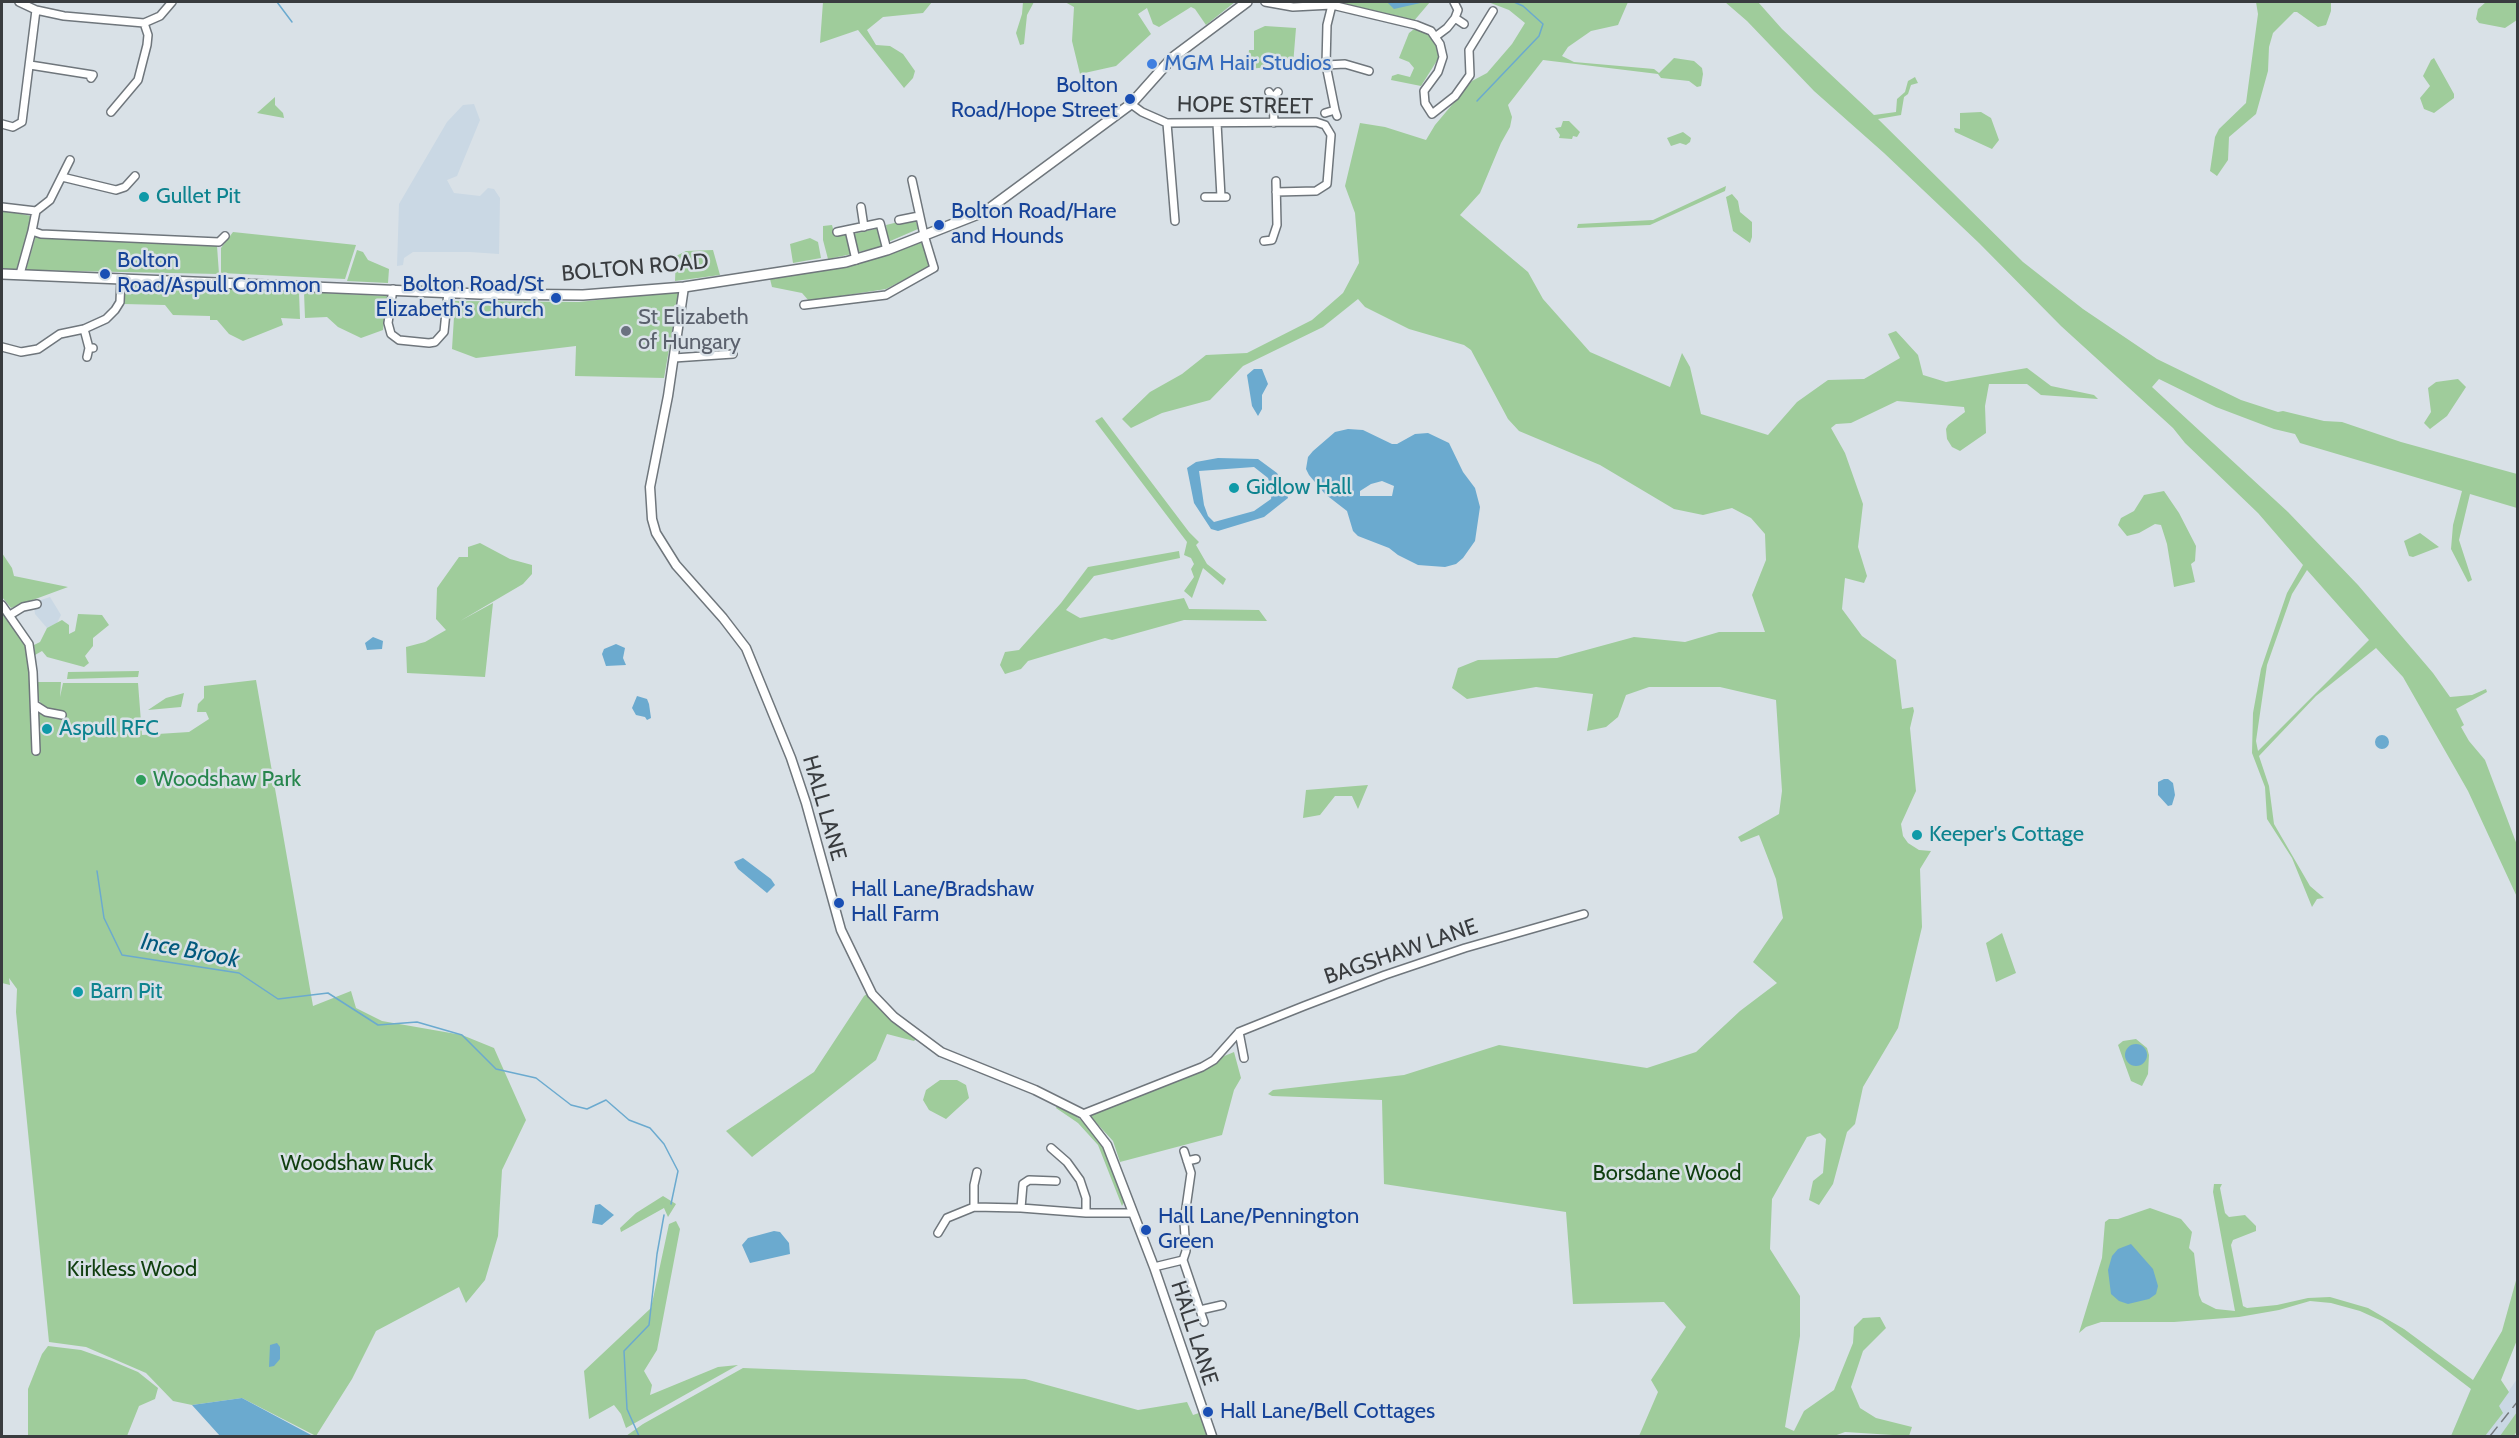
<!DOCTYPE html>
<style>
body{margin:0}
#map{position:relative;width:2519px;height:1438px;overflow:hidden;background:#d9e1e7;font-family:Cabin,sans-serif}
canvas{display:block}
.frame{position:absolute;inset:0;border:3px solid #393c3f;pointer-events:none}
</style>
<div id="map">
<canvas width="2519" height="1438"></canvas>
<div class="frame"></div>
</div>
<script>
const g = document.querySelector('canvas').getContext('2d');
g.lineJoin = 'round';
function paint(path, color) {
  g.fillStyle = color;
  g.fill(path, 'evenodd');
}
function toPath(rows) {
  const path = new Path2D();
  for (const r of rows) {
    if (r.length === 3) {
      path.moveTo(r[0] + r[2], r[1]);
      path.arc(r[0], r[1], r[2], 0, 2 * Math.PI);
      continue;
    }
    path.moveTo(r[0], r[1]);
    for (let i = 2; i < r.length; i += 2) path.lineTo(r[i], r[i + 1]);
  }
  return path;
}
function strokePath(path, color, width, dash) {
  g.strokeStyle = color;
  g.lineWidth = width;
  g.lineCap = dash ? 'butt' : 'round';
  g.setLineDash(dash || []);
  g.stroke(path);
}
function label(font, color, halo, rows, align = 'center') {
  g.font = font + ' Cabin,sans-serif';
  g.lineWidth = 5;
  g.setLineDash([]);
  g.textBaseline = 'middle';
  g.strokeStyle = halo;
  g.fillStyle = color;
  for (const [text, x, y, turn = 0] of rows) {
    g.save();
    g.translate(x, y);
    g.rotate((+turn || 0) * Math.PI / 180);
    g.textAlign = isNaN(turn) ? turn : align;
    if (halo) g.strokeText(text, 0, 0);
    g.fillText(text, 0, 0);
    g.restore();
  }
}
const built = toPath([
 [474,104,480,120,457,176,447,180,454,193,480,196,488,188,494,189,500,198,499,254,470,252,413,252,404,258,403,265,397,266,399,204,447,122,463,105],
 [50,597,61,615,57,623,47,628,35,614,34,606,38,601],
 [2517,1379,2517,1431,2514,1436,2451,1436,2472,1386,2499,1405]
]);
const green = toPath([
 [823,2,932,2,923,13,883,17,867,30,876,45,890,46,903,54,915,71,913,78,904,88,858,30,820,43],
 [1023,2,1034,2,1027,15,1024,44,1020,45,1016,33,1022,14],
 [1065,2,1235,2,1206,25,1195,9,1191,7,1159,27,1153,24,1147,8,1138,14,1151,34,1116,66,1080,74,1072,41,1074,7],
 [1342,2,1430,2,1413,22,1342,5],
 [1488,2,1628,2,1618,25,1591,31,1568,47,1562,56,1574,62,1654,69,1659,73,1674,58,1694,61,1702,68,1703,74,1701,86,1697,87,1689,81,1661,78,1658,74,1543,60,1508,105,1512,117,1510,127,1501,143,1480,193,1460,215,1528,272,1543,299,1590,352,1670,387,1682,353,1690,367,1701,414,1768,435,1797,402,1828,380,1864,379,1900,358,1888,334,1896,331,1918,355,1923,375,1946,382,2027,368,2051,386,2094,395,2098,399,2041,395,2027,384,1989,384,1985,406,1986,433,1960,451,1952,447,1947,439,1946,429,1948,425,1965,412,1964,407,1897,401,1851,423,1836,424,1831,428,1845,453,1863,504,1858,547,1867,576,1864,583,1845,578,1842,609,1862,636,1896,660,1902,709,1913,707,1914,711,1910,728,1916,791,1901,824,1903,836,1908,843,1919,850,1931,851,1920,869,1922,927,1898,1028,1863,1087,1855,1124,1847,1132,1833,1184,1819,1205,1809,1200,1813,1181,1823,1173,1826,1139,1820,1133,1807,1137,1772,1199,1770,1249,1800,1296,1800,1336,1785,1427,1794,1431,1804,1411,1834,1390,1853,1343,1854,1327,1863,1318,1880,1317,1886,1328,1863,1351,1851,1387,1860,1408,1876,1418,1912,1427,1909,1436,1845,1432,1834,1436,1639,1436,1658,1392,1651,1380,1686,1327,1664,1302,1573,1304,1566,1212,1384,1184,1382,1100,1272,1096,1268,1094,1273,1090,1404,1075,1499,1045,1647,1068,1696,1052,1740,1011,1777,983,1753,962,1783,918,1776,879,1759,835,1741,842,1738,837,1779,814,1782,791,1776,700,1720,687,1649,687,1626,695,1618,717,1606,727,1587,731,1593,694,1536,687,1467,699,1452,688,1458,668,1478,660,1557,658,1634,637,1685,642,1719,632,1765,632,1752,595,1766,560,1765,534,1751,518,1732,508,1703,515,1674,509,1600,465,1519,431,1508,419,1471,350,1464,345,1409,329,1365,307,1358,299,1323,327,1243,366,1210,400,1162,413,1131,428,1122,419,1150,392,1182,374,1206,355,1247,353,1312,320,1343,293,1359,263,1355,213,1345,186,1360,123,1385,127,1426,140,1435,125,1472,81,1487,73,1512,44,1525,23,1509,10],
 [1725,2,1758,2,1782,29,1874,115,1896,112,1897,99,1905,92,1908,81,1915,77,1918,83,1911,85,1908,94,1904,97,1901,115,1878,119,2023,262,2083,309,2157,359,2241,400,2278,412,2283,411,2324,421,2342,422,2401,442,2517,474,2517,508,2470,494,2459,540,2472,580,2468,582,2451,549,2453,525,2462,491,2300,443,2295,434,2274,429,2216,407,2159,379,2152,387,2288,512,2358,585,2433,673,2450,697,2472,695,2486,689,2487,692,2456,709,2464,725,2461,727,2469,741,2485,760,2517,845,2517,897,2468,791,2403,677,2376,648,2316,696,2259,756,2269,786,2274,824,2310,886,2324,898,2317,899,2312,907,2292,858,2267,819,2265,787,2252,753,2253,713,2261,669,2287,593,2303,565,2258,513,2185,443,2173,428,2061,326,1979,243,1884,153,1814,91,1747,21],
 [2307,570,2369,640,2258,751,2256,741,2267,665,2292,594],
 [2256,2,2331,2,2331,11,2326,25,2318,27,2297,12,2294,12,2273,33,2269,47,2268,71,2256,114,2229,137,2228,160,2217,176,2210,171,2215,137,2219,129,2246,103,2258,14],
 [2486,2,2517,2,2517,20,2505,28,2479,23,2476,19,2478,9],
 [1265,26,1296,28,1293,65,1247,69,1249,50,1254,50,1254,31],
 [1418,26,1428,32,1440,52,1438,59,1421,86,1391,80,1392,76,1398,74,1410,77,1414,68,1409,62,1399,58,1409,33],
 [2434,58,2454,94,2454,98,2434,113,2424,109,2420,98,2430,86,2423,76,2431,60],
 [275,97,275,105,283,113,284,118,257,113],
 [1981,112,1991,118,1999,140,1992,149,1955,132,1954,128,1960,129,1960,113],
 [1563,121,1569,121,1580,132,1577,137,1573,136,1572,139,1559,138,1560,135,1555,128,1561,127],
 [1683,132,1691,138,1690,142,1686,145,1680,143,1671,146,1667,138],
 [1726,186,1725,191,1650,225,1577,228,1578,224,1653,220],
 [1732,194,1738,201,1740,212,1752,222,1752,237,1750,243,1733,231,1726,197],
 [2,210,31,216,33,220,18,269,2,270],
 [915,218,918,229,888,242,886,225],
 [832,225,835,236,848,235,852,254,828,259,823,240,823,226],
 [880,228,884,246,858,252,853,234],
 [233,232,356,245,345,279,221,273,221,248],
 [36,235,217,246,219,274,26,270],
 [810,238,818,242,821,258,793,263,790,244],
 [920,240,930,261,929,267,886,289,809,301,802,293,772,287,770,279,846,265],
 [357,250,363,252,368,260,389,269,388,283,347,281],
 [713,250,720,275,675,281,676,256,686,251],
 [125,283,299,292,300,319,281,318,283,325,243,341,229,334,217,320,210,320,210,316,173,315,165,305,124,304],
 [679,291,664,378,575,376,576,346,476,358,452,349,455,301,579,302],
 [304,292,387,296,383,330,361,338,338,327,327,317,305,318],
 [2458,379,2466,387,2447,416,2430,429,2424,423,2431,412,2428,388,2436,382],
 [1102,417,1189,532,1199,542,1196,545,1207,564,1226,579,1223,585,1203,568,1192,598,1184,591,1194,577,1191,569,1194,564,1191,558,1184,555,1187,542,1095,421],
 [2164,491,2179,513,2196,546,2195,561,2191,564,2195,582,2174,587,2167,544,2161,525,2155,524,2139,533,2127,536,2118,525,2121,518,2134,511,2144,495],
 [2420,533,2439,547,2413,557,2409,556,2404,541],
 [480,543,510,559,532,565,532,574,523,584,460,621,493,603,485,677,407,673,406,647,425,642,446,630,436,619,437,588,459,557,468,557,468,547],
 [1179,551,1180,558,1094,576,1066,610,1080,618,1184,598,1189,609,1259,610,1267,621,1184,620,1112,640,1105,638,1028,661,1021,669,1005,674,1000,665,1005,652,1019,650,1061,603,1088,567],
 [2,553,12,568,14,576,68,587,11,608,2,597],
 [2,605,29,644,35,705,42,705,38,699,38,682,61,682,60,697,63,683,138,683,142,735,189,732,209,719,206,712,197,712,198,704,204,698,204,686,256,680,313,1006,351,991,356,1008,382,1021,462,1035,494,1048,526,1120,502,1170,498,1236,485,1280,466,1303,459,1287,376,1331,352,1379,316,1436,242,1398,192,1405,173,1401,146,1373,86,1347,49,1342,16,1012,17,989,9,978,10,985,2,983],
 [78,614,102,615,109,625,93,638,93,646,85,656,89,663,84,667,47,657,42,651,35,655,34,645,40,642,47,628,62,620,69,625,69,634,75,631],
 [139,671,138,677,67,679,68,672],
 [184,693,181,707,148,710,166,698],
 [1368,785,1358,809,1352,796,1335,796,1320,815,1303,818,1306,790],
 [2002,933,2016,973,1996,982,1986,943],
 [868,993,888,1017,916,1039,914,1041,887,1034,876,1060,752,1157,726,1131,814,1072,864,996],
 [2136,1039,2147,1048,2149,1055,2148,1074,2142,1086,2131,1081,2118,1045,2123,1041],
 [1234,1052,1241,1078,1234,1090,1222,1135,1120,1162,1113,1141,1089,1115,1204,1069,1222,1057],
 [940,1080,957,1080,966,1085,969,1098,946,1119,929,1110,923,1100,926,1090],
 [1058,1104,1087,1124,1102,1143,1125,1200,1122,1206,1098,1145,1078,1123,1056,1108],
 [2214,1184,2222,1184,2220,1188,2225,1213,2229,1217,2245,1215,2256,1226,2256,1231,2233,1240,2231,1245,2243,1306,2247,1308,2277,1305,2308,1298,2330,1297,2368,1308,2404,1329,2473,1380,2502,1331,2517,1277,2517,1340,2501,1380,2509,1392,2499,1406,2503,1413,2485,1436,2451,1436,2471,1389,2382,1321,2360,1311,2331,1303,2310,1301,2279,1310,2239,1317,2174,1322,2101,1322,2086,1327,2079,1333,2102,1258,2105,1222,2109,1219,2118,1219,2150,1208,2181,1219,2192,1232,2189,1248,2194,1253,2199,1295,2202,1302,2216,1309,2235,1311,2213,1192],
 [663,1196,676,1204,668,1217,664,1208,621,1232,620,1228,636,1213],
 [676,1221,680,1229,657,1350,644,1371,652,1385,650,1395,718,1367,738,1365,626,1428,621,1414,614,1405,589,1419,584,1371,651,1308,669,1224],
 [48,1346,81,1350,112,1361,138,1372,158,1388,155,1399,139,1406,127,1436,28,1436,28,1389,42,1354],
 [743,1368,1025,1379,1138,1410,1187,1402,1193,1415,1199,1413,1207,1436,626,1436,643,1424],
 [2517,1412,2517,1431,2514,1436,2500,1436]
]);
const water = toPath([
 [1387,2,1425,2,1394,9],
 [1254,369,1262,369,1268,384,1262,395,1262,409,1258,416,1252,406,1247,375],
 [1348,429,1363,430,1392,444,1397,444,1415,434,1428,433,1449,443,1463,472,1475,488,1480,507,1475,541,1463,558,1456,564,1445,567,1418,565,1398,555,1389,548,1358,536,1353,531,1347,511,1325,494,1309,475,1306,469,1308,457,1313,451,1335,432],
 [1382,481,1394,486,1392,496,1360,496,1360,491,1371,484],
 [1218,458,1258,459,1277,473,1285,487,1288,498,1264,517,1218,531,1211,529,1194,503,1187,468,1196,462],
 [1254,467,1268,478,1272,491,1271,499,1254,511,1214,522,1208,516,1204,505,1199,471],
 [373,637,383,641,382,649,367,650,365,643],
 [616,644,625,648,623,658,626,665,606,666,602,654,604,649],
 [637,696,647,699,649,704,651,718,647,720,645,717,636,715,632,708],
 [2382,742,7],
 [2164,779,2168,779,2173,783,2175,795,2172,805,2168,806,2158,795,2158,782],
 [743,858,771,879,775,885,767,893,738,869,734,862],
 [2136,1055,11],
 [600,1204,614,1215,602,1225,592,1223,595,1205],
 [774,1231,780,1232,789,1243,790,1254,750,1263,742,1245,748,1238],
 [2131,1244,2153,1269,2158,1286,2156,1294,2149,1299,2128,1304,2119,1301,2111,1294,2108,1270,2112,1256,2118,1249],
 [277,1343,280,1347,280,1359,274,1366,269,1367,270,1345],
 [242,1398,313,1436,220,1436,192,1405]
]);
const stream = toPath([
 [277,2,292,22],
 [1477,101,1539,36,1543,24,1523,6,1514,2],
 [97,871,104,918,122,955,239,973,278,999,328,993,378,1025,417,1022,462,1035,496,1069,536,1078,571,1105,587,1109,606,1100,629,1120,650,1128,664,1144,678,1171,671,1204],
 [639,1436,627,1409,624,1351,649,1325,657,1254,664,1215]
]);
const minor = toPath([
 [19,2,36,10,64,16,144,23],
 [1265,2,1293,7,1332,5,1416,25,1431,31,1440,44,1443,57,1438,72,1424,91,1425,103,1432,114,1455,96,1470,75,1469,50,1493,11],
 [1332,5,1327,25,1326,65,1335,110],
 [1455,18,1464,24],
 [144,23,160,16,172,2],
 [1435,37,1447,28,1455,18,1458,10,1454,2],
 [30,65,93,75,91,78],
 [1326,65,1345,64,1369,71],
 [1269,92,1273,98,1278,92],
 [1273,98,1274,123],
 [1131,104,1142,112,1167,123,1316,122,1325,125,1331,135,1327,184,1316,191,1276,192],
 [111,112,138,80,147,45,148,35,144,23],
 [1325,113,1335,110,1337,116],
 [1167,123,1175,221],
 [1217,123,1221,197],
 [2,124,13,127,22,122,36,10],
 [62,177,116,190,125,187,135,176],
 [1205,197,1226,197],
 [2,207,36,211,32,231,41,234,219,242,225,236],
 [861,207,864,227],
 [36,211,50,200,70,160],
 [899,220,919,216],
 [849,230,856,260],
 [837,232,880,223,887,250],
 [1264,241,1272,240,1277,225,1276,181],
 [20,274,32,231],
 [393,289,388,323,391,334,399,340,429,343,435,342,444,332,448,292],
 [804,305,886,295,934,268,924,235,912,180],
 [84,329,89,348],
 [2,347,21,352,38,349,60,334,84,329,106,319,115,310,120,302,121,278],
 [87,357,89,348,93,348],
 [674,358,733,354],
 [2,605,29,644,33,672,36,751],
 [10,615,23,607,37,604],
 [35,705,46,712,62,715],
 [1239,1032,1244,1058],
 [1083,1114,1202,1067,1214,1060,1239,1032,1304,1006,1385,975,1465,948,1584,914],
 [1051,1148,1067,1162,1080,1180,1086,1198,1086,1213],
 [1184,1151,1191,1173,1184,1222,1186,1251,1183,1260,1204,1322],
 [1187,1161,1196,1159],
 [974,1207,974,1185,977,1172],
 [1021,1208,1023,1184,1029,1180,1056,1181],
 [938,1233,947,1218,974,1207,1021,1208,1086,1213,1132,1213],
 [1154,1267,1183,1260],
 [1200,1310,1222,1305]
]);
const tertiary = toPath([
 [684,287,668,396,650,487,652,519,656,533,676,565,723,618,746,648,791,758,806,803,841,930,872,994,894,1017,941,1052,1035,1090,1083,1114,1107,1145,1154,1267,1212,1436]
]);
const secondary = toPath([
 [2,274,480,294,583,295,684,287,846,262,887,250,986,211,1131,104,1172,58,1247,2]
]);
const rail = toPath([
 [2490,1436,2518,1401]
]);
const markers = [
 [1152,64,6,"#3f7fe0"],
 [1130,99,6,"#1a4fb4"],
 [144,197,6,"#0f9aa8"],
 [939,225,6,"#1a4fb4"],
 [105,274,6,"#1a4fb4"],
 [556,298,6,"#1a4fb4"],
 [626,331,6,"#6b7280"],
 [1234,488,6,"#0f9aa8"],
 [47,729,6,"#0f9aa8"],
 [141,780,6,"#2e9e5b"],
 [1917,835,6,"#0f9aa8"],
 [839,903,6,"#1a4fb4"],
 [78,992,6,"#0f9aa8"],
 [1146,1230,6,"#1a4fb4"],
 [1208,1412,6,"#1a4fb4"]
];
const shopNames = [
 ["MGM Hair Studios",1164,64]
];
const transitNames = [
 ["Bolton",1118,86,"right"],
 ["Road/Hope Street",1118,111,"right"],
 ["Bolton Road/Hare",951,212],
 ["and Hounds",951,237],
 ["Bolton",117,261],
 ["Road/Aspull Common",117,286],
 ["Bolton Road/St",544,285,"right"],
 ["Elizabeth's Church",544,310,"right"],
 ["Hall Lane/Bradshaw",851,890],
 ["Hall Farm",851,915],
 ["Hall Lane/Pennington",1158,1217],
 ["Green",1158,1242],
 ["Hall Lane/Bell Cottages",1220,1412]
];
const streetNames = [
 ["HOPE STREET",1245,106,1],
 ["BOLTON ROAD",635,268,-5],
 ["HALL LANE",824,808,74],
 ["BAGSHAW LANE",1401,952,-19],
 ["HALL LANE",1194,1333,72]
];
const cultureNames = [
 ["Gullet Pit",156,197],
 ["Gidlow Hall",1246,488],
 ["Aspull RFC",59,729],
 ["Keeper's Cottage",1929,835],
 ["Barn Pit",90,992]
];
const worshipNames = [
 ["St Elizabeth",638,318],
 ["of Hungary",638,343]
];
const leisureNames = [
 ["Woodshaw Park",153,780]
];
const parkNames = [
 ["Woodshaw Ruck",357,1164],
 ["Borsdane Wood",1667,1174],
 ["Kirkless Wood",132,1270]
];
const waterNames = [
 ["Ince Brook",190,951,11]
];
paint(built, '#cad8e4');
paint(green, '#9fcc9b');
paint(water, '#6baacf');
strokePath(stream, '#6baacf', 1.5);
strokePath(minor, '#6f767c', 10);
strokePath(tertiary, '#6f767c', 11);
strokePath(secondary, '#6f767c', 12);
strokePath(minor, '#fff', 7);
strokePath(tertiary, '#fff', 8);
strokePath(secondary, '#fff', 9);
strokePath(rail, '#767b7f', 1.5, [12, 6]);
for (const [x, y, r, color] of markers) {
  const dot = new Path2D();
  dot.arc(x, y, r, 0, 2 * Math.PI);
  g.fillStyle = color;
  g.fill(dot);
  strokePath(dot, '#d9e1e7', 2);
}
label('22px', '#366cbe', '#d9e1e7', shopNames, 'left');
label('22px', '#164399', '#d9e1e7', transitNames, 'left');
label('22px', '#393c3f', '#d9e1e7', streetNames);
label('22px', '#0d838f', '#d9e1e7', cultureNames, 'left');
label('22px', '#5b616d', '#d9e1e7', worshipNames, 'left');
label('22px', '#27864d', '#d9e1e7', leisureNames, 'left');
label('22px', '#103f0f', '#d9e1e7', parkNames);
label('italic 24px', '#01587c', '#d9e1e7', waterNames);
</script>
